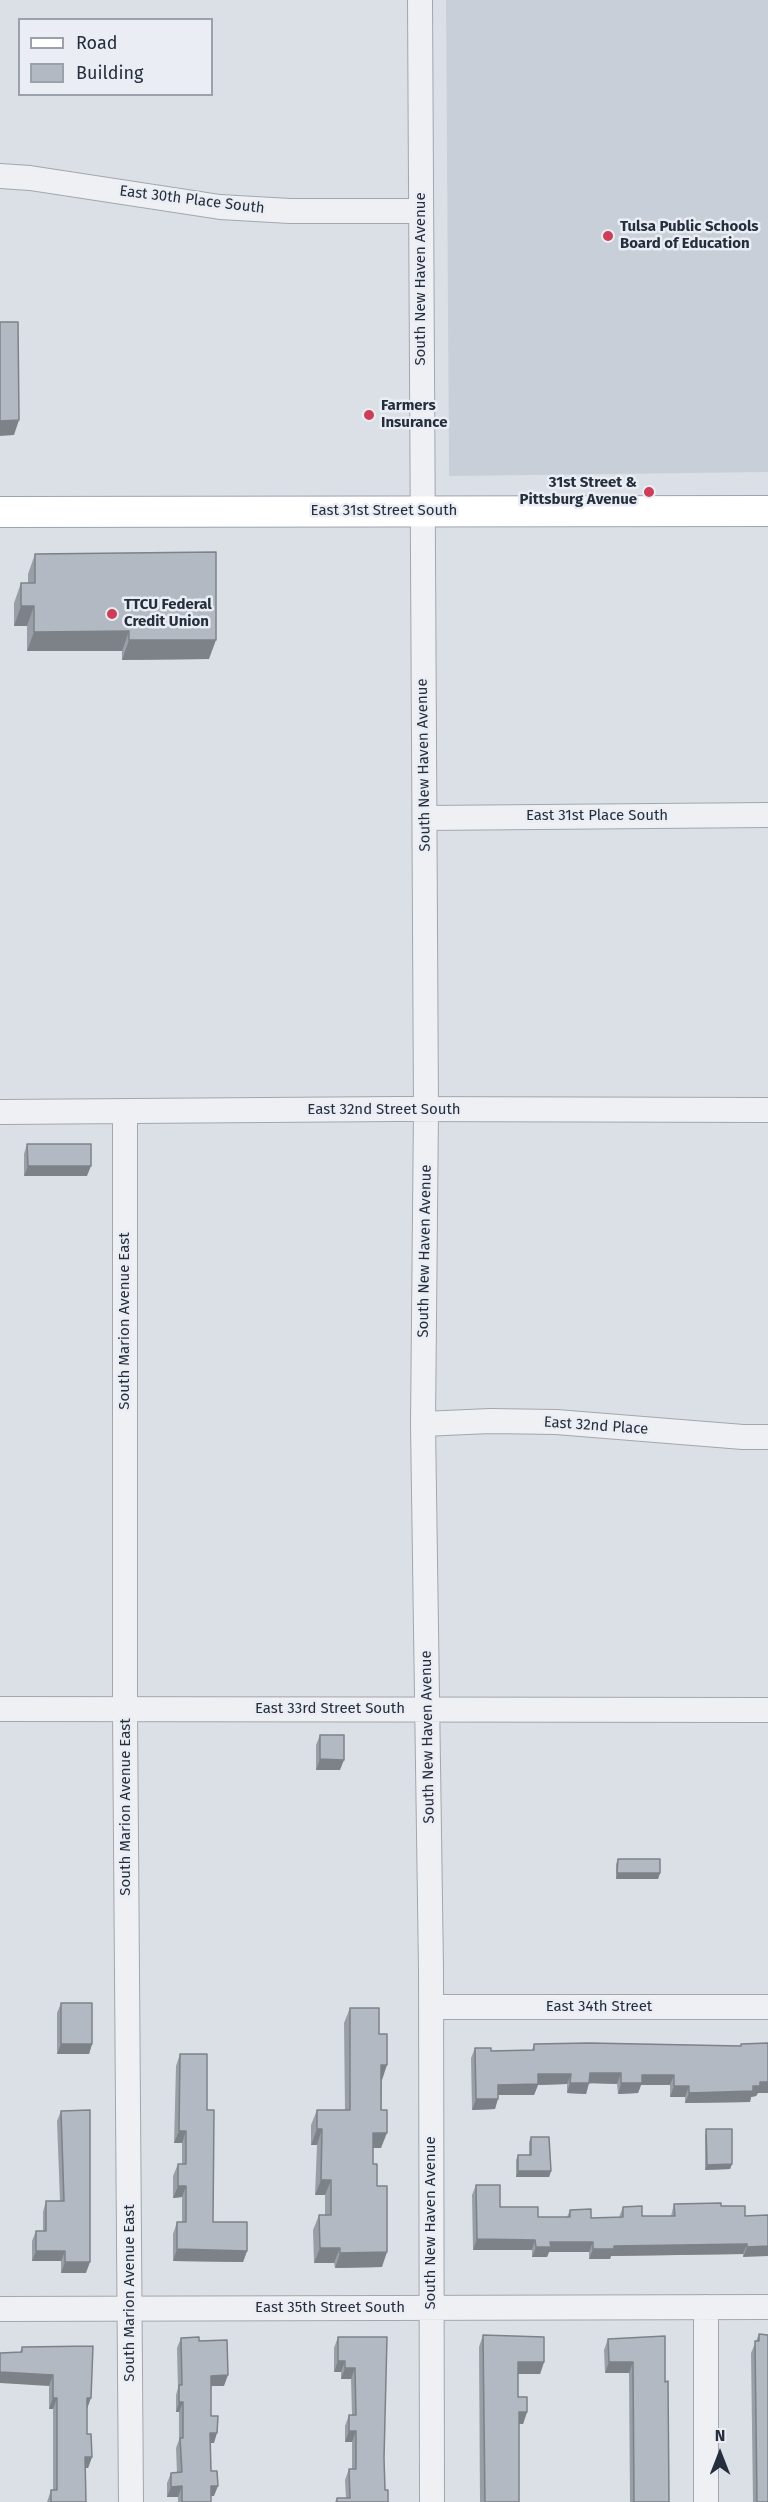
<!DOCTYPE html>
<style>
body{margin:0}
#map{position:relative;width:768px;height:2502px;overflow:hidden;background:#dbe0e6;font-family:"Fira Sans",sans-serif}
canvas{display:block}
.legend{position:absolute;left:18px;top:18px;width:195px;height:78px;box-sizing:border-box;background:#eaeef4;border:2px solid #9ba1aa;margin:0;padding:8px 10px;list-style:none;font-size:18px;color:#252e3c}
.legend li{display:flex;align-items:center;gap:12px;height:30px}
.legend b{width:30px;border:2px solid #9ba1aa}
.north{position:absolute;left:690px;top:2424px;width:60px;height:60px;-webkit-text-stroke:4px #eaeef4;paint-order:stroke;rotate:0deg;font-size:16px;font-weight:700;line-height:24px;text-align:center;color:#252e3c}
.north::after{content:'';display:block;margin:auto;width:21px;height:27px;background:#252e3c;clip-path:polygon(50% 0,100% 100%,50% 72%,0 100%)}
</style>
<div id="map">
<canvas width="768" height="2502"></canvas>
<ul class="legend">
<li><b style="height:8px;background:#fff"></b>Road</li>
<li><b style="height:16px;background:#b2b9c2"></b>Building</li>
</ul>
<div class="north">N</div>
</div>
<script>
const g = document.querySelector('canvas').getContext('2d');
g.lineJoin = 'round';
function paint(path, color) {
  g.fillStyle = color;
  g.fill(path, 'evenodd');
}
function toPath(rows) {
  const path = new Path2D();
  for (const r of rows) {
    path.moveTo(r[0], r[1]);
    for (let i = 2; i < r.length; i += 2) path.lineTo(r[i], r[i + 1]);
  }
  return path;
}
function strokePath(path, color, width, dash) {
  g.strokeStyle = color;
  g.lineWidth = width;
  g.lineCap = dash ? 'butt' : 'round';
  g.setLineDash(dash || []);
  g.stroke(path);
}
function label(font, color, halo, rows, align = 'center') {
  g.font = font + ' "Fira Sans",sans-serif';
  g.lineWidth = 5;
  g.setLineDash([]);
  g.textBaseline = 'middle';
  g.strokeStyle = halo;
  g.fillStyle = color;
  for (const [text, x, y, turn = 0] of rows) {
    g.save();
    g.translate(x, y);
    g.rotate((+turn || 0) * Math.PI / 180);
    g.textAlign = isNaN(turn) ? turn : align;
    if (halo) g.strokeText(text, 0, 0);
    g.fillText(text, 0, 0);
    g.restore();
  }
}
const built = toPath([
 [446,0,768,0,768,472,449,476]
]);
const minor = toPath([
 [420,0,426,1109,423,1424,431,1969,432,2502],
 [0,176,30,178,220,207,290,211,421,211],
 [425,818,768,815],
 [0,1112,397,1109,768,1110],
 [125,1112,125,1709,131,2502],
 [423,1424,490,1421,556,1422,743,1437,768,1437],
 [0,1709,768,1710],
 [431,2007,768,2007],
 [706,2307,706,2502],
 [0,2309,768,2307]
]);
const major = toPath([
 [0,512,768,511]
]);
const wall = toPath([
 [35,554,209,659,122,660,122,651,27,651,27,626,14,626,14,603,21,583,28,583,28,574],
 [27,1144,87,1176,24,1176,24,1154],
 [320,1735,340,1770,316,1770,316,1745],
 [618,1859,660,1873,658,1879,616,1879,616,1864],
 [61,2003,92,2044,89,2054,57,2054,57,2013],
 [350,2008,379,2034,382,2080,381,2148,373,2148,373,2164,377,2186,382,2267,335,2268,334,2263,314,2263,313,2230,319,2215,325,2215,325,2195,315,2195,317,2145,311,2145,311,2125,317,2110,345,2110,344,2023],
 [534,2044,741,2046,741,2044,768,2093,758,2093,756,2096,751,2097,750,2102,685,2103,685,2097,670,2097,670,2085,641,2085,638,2093,618,2094,617,2084,589,2083,586,2094,567,2093,567,2084,538,2085,534,2095,498,2095,495,2109,472,2110,471,2058,475,2048,491,2051,532,2050],
 [180,2054,207,2110,213,2222,247,2251,243,2262,173,2261,173,2234,177,2222,182,2222,182,2197,173,2198,173,2176,178,2164,182,2164,182,2143,174,2143,176,2066],
 [61,2111,86,2273,61,2273,61,2261,32,2261,32,2241,36,2231,43,2231,43,2212,46,2201,60,2201,57,2121],
 [706,2129,732,2164,730,2169,705,2170,705,2135],
 [531,2137,551,2171,549,2177,516,2177,516,2160,518,2155,529,2155,529,2142],
 [476,2185,500,2207,538,2217,567,2217,570,2210,591,2218,619,2217,623,2207,642,2216,671,2216,674,2204,721,2206,745,2216,768,2215,743,2257,743,2254,611,2256,610,2259,589,2259,589,2252,549,2252,547,2257,532,2257,532,2250,473,2250,472,2195],
 [759,2334,768,2502,753,2502,751,2353],
 [483,2335,544,2362,540,2374,518,2374,518,2397,527,2412,523,2424,519,2424,519,2502,480,2502,479,2347],
 [338,2337,387,2337,384,2458,385,2490,388,2502,335,2502,337,2498,346,2498,345,2480,349,2469,352,2469,352,2442,345,2442,345,2426,349,2415,352,2415,351,2379,341,2379,341,2372,334,2372,334,2348],
 [181,2338,199,2341,224,2386,211,2386,211,2416,214,2443,211,2443,211,2471,214,2496,211,2496,211,2502,178,2502,178,2497,167,2497,167,2483,171,2473,177,2473,176,2448,179,2440,179,2412,176,2412,176,2395,178,2388,177,2348],
 [608,2339,665,2382,669,2502,630,2502,629,2373,605,2373,604,2350],
 [22,2347,87,2408,87,2434,92,2457,88,2468,85,2468,86,2502,47,2502,51,2490,53,2490,53,2409,49,2409,49,2386,20,2352]
]);
const shadedWall = toPath([
 [19,420,14,435,0,436,0,421],
 [21,606,34,606,27,626,14,626],
 [129,631,122,651,27,651,34,632],
 [129,640,216,640,209,659,122,660],
 [28,1166,91,1166,87,1176,24,1176],
 [320,1759,344,1760,340,1770,316,1770],
 [617,1873,660,1873,658,1879,616,1879],
 [61,2044,92,2044,89,2054,57,2054],
 [381,2065,387,2065,382,2080,376,2080],
 [590,2073,621,2073,617,2084,586,2083],
 [538,2074,571,2074,567,2084,538,2085,534,2095,494,2095,498,2085],
 [642,2075,674,2075,670,2085,641,2085,638,2093,618,2094,621,2083],
 [760,2082,768,2082,768,2093,758,2093,756,2096,751,2097,750,2102,685,2103,689,2093],
 [570,2083,589,2083,586,2094,567,2093],
 [674,2086,689,2086,685,2097,670,2097],
 [476,2099,498,2099,495,2109,472,2110],
 [317,2129,322,2129,317,2145,311,2145],
 [179,2131,186,2131,182,2143,174,2143],
 [373,2133,387,2133,381,2148,368,2148],
 [732,2164,730,2169,705,2170,707,2165],
 [518,2171,551,2171,549,2177,516,2177],
 [321,2180,331,2180,325,2195,315,2195],
 [178,2186,186,2186,182,2197,173,2198],
 [477,2239,535,2240,532,2250,473,2250],
 [550,2242,593,2242,589,2252,549,2252,547,2257,532,2257,536,2247],
 [747,2244,743,2254,611,2256,610,2259,589,2259,593,2249,614,2246],
 [768,2246,768,2256,743,2257,747,2247],
 [320,2248,340,2248,334,2263,314,2263],
 [177,2249,247,2251,243,2262,173,2261],
 [36,2251,65,2251,61,2261,32,2261],
 [387,2252,382,2267,335,2268,340,2253],
 [65,2262,90,2262,86,2273,61,2273],
 [338,2361,345,2361,341,2372,334,2372],
 [518,2362,544,2362,540,2374,514,2374],
 [609,2362,633,2362,629,2373,605,2373],
 [345,2368,355,2368,351,2379,341,2379],
 [0,2372,53,2375,49,2386,0,2383],
 [228,2375,224,2386,207,2386,211,2376],
 [53,2398,57,2398,53,2409,49,2409],
 [87,2398,91,2398,87,2409],
 [179,2402,183,2402,179,2412,176,2412],
 [519,2412,527,2412,523,2424,514,2424],
 [349,2431,356,2431,352,2442,345,2442],
 [210,2433,217,2433,214,2443,207,2443],
 [85,2457,92,2457,88,2468,81,2468],
 [182,2486,178,2497,167,2497,171,2487],
 [211,2486,218,2486,214,2496,207,2496]
]);
const building = toPath([
 [0,322,18,322,19,420,0,421,0,322],
 [216,552,216,640,129,640,129,631,34,632,34,606,21,606,21,583,35,583,35,554,216,552],
 [27,1144,91,1144,91,1166,28,1166,27,1144],
 [320,1735,344,1735,344,1760,320,1759,320,1735],
 [618,1859,660,1859,660,1873,617,1873,618,1859],
 [61,2003,92,2003,92,2044,61,2044,61,2003],
 [350,2008,379,2008,379,2034,387,2034,387,2065,381,2065,381,2110,387,2110,387,2133,373,2133,373,2164,377,2164,377,2186,387,2186,387,2252,340,2253,340,2248,320,2248,319,2215,331,2215,331,2180,321,2180,322,2129,317,2129,317,2110,350,2110,350,2008],
 [589,2043,741,2046,741,2044,768,2043,768,2082,760,2082,760,2086,753,2086,753,2091,689,2093,689,2086,674,2086,674,2075,642,2075,642,2083,621,2083,621,2073,590,2073,589,2083,570,2083,571,2074,538,2074,538,2084,498,2085,498,2099,476,2099,475,2048,491,2048,491,2051,534,2050,534,2044,589,2043],
 [180,2054,207,2054,207,2110,214,2110,213,2222,247,2222,247,2251,177,2249,177,2222,186,2222,186,2186,178,2186,178,2164,186,2164,186,2131,179,2131,180,2054],
 [90,2110,90,2262,65,2262,65,2251,36,2251,36,2231,46,2231,46,2201,64,2201,61,2111,90,2110],
 [706,2129,732,2129,732,2164,707,2165,706,2129],
 [531,2137,549,2137,551,2171,518,2171,518,2155,531,2155,531,2137],
 [476,2185,500,2185,500,2207,538,2207,538,2217,570,2217,570,2210,591,2209,591,2218,623,2217,623,2207,642,2206,642,2216,675,2216,674,2204,721,2203,721,2206,745,2206,745,2216,768,2215,768,2246,747,2247,747,2244,614,2246,614,2249,593,2249,593,2242,550,2242,551,2247,536,2247,535,2240,477,2239,476,2185],
 [759,2334,768,2335,768,2502,757,2502,755,2341,759,2341,759,2334],
 [483,2335,544,2337,544,2362,518,2362,518,2397,527,2397,527,2412,519,2412,519,2502,485,2502,483,2335],
 [665,2336,665,2382,668,2381,669,2502,634,2502,633,2362,609,2362,608,2339,665,2336],
 [199,2337,199,2341,227,2340,228,2375,211,2376,211,2416,218,2416,217,2433,210,2433,211,2471,217,2471,218,2486,211,2486,211,2502,182,2502,182,2486,171,2487,171,2473,182,2472,180,2438,183,2438,183,2402,179,2402,179,2385,182,2385,181,2338,199,2337],
 [338,2337,387,2337,384,2458,385,2490,388,2490,388,2502,337,2502,337,2498,350,2498,349,2469,356,2469,356,2431,349,2431,349,2415,356,2415,355,2368,345,2368,345,2361,338,2361,338,2337],
 [93,2346,91,2398,87,2398,87,2434,91,2434,92,2457,85,2457,86,2502,51,2502,51,2490,57,2490,57,2398,53,2398,53,2375,0,2372,0,2353,22,2352,22,2347,93,2346]
]);
const markers = [
 [608,236,6,"#cd3d57"],
 [369,415,6,"#cd3d57"],
 [649,492,6,"#cd3d57"],
 [112,614,6,"#cd3d57"]
];
const streetNames = [
 ["East 30th Place South",192,200,7],
 ["South New Haven Avenue",421,279,-90],
 ["East 31st Street South",384,511],
 ["South New Haven Avenue",424,765,-91],
 ["East 31st Place South",597,816],
 ["East 32nd Street South",384,1110],
 ["South New Haven Avenue",425,1251,-89],
 ["South Marion Avenue East",125,1321,-90],
 ["East 32nd Place",596,1426,4],
 ["East 33rd Street South",330,1709],
 ["South New Haven Avenue",428,1737,-91],
 ["South Marion Avenue East",126,1807,-90],
 ["East 34th Street",599,2007],
 ["South New Haven Avenue",431,2223,-90],
 ["South Marion Avenue East",130,2293,-90],
 ["East 35th Street South",330,2308]
];
const poiNames = [
 ["Tulsa Public Schools",620,227],
 ["Board of Education",620,244],
 ["Farmers",381,406],
 ["Insurance",381,423],
 ["31st Street &",637,483,"right"],
 ["Pittsburg Avenue",637,500,"right"],
 ["TTCU Federal",124,605],
 ["Credit Union",124,622]
];
paint(built, '#c9cfd8');
strokePath(minor, '#a1a7b0', 26);
strokePath(major, '#9aa4b1', 32);
strokePath(minor, '#eef0f4', 24);
strokePath(major, '#fff', 30);
paint(wall, '#999fa7');
paint(shadedWall, '#7d8288');
paint(building, '#b2b9c2');
strokePath(building, '#7d8288', 1.5);
for (const [x, y, r, color] of markers) {
  const dot = new Path2D();
  dot.arc(x, y, r, 0, 2 * Math.PI);
  g.fillStyle = color;
  g.fill(dot);
  strokePath(dot, '#eaeef4', 2);
}
label('15px', '#252e3c', '#eaeef4', streetNames);
label('bold 15px', '#252e3c', '#eaeef4', poiNames, 'left');
</script>
